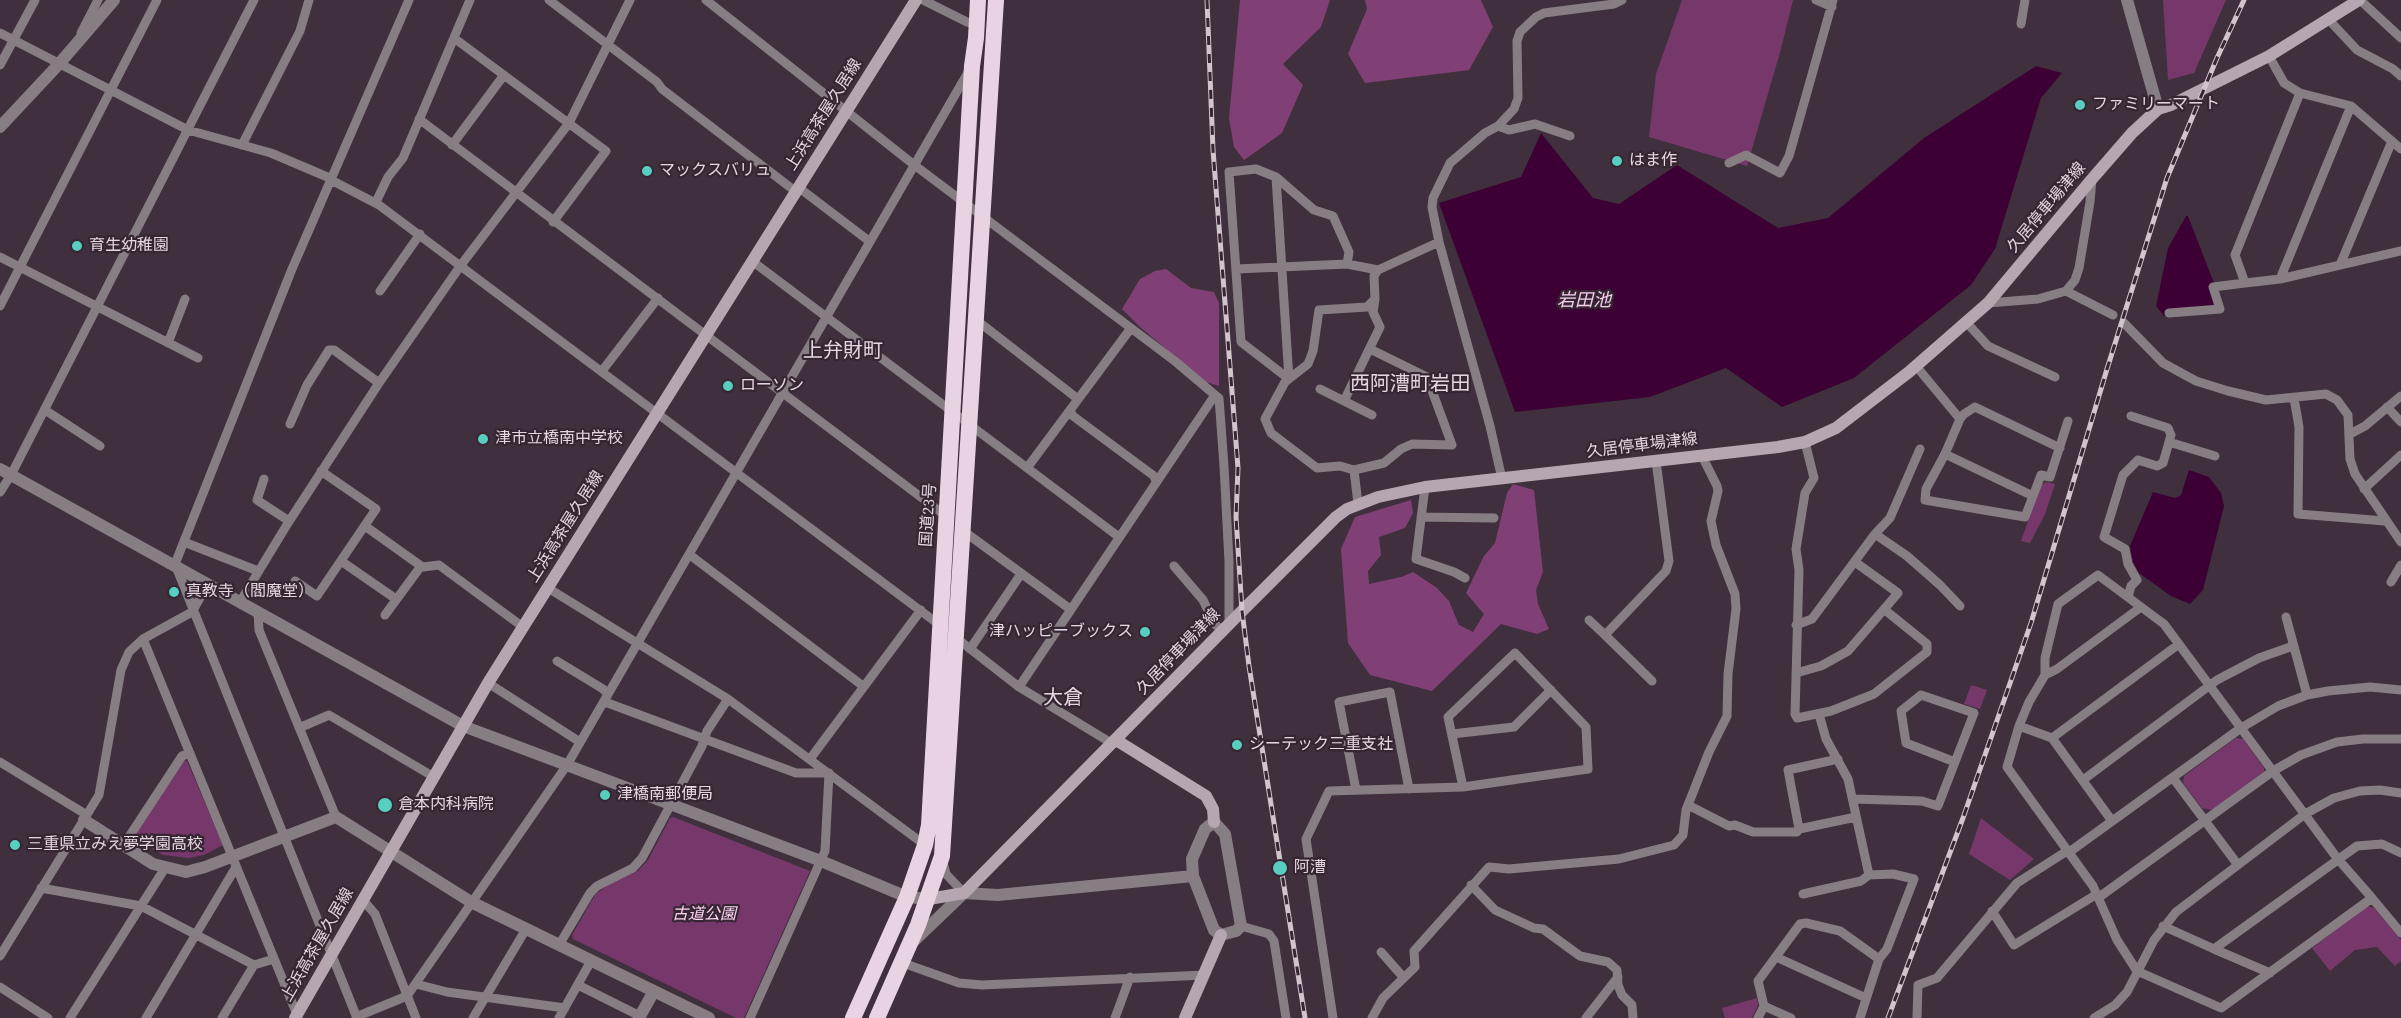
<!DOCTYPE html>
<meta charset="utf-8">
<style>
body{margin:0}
canvas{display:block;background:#402f3c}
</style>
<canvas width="2401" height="1018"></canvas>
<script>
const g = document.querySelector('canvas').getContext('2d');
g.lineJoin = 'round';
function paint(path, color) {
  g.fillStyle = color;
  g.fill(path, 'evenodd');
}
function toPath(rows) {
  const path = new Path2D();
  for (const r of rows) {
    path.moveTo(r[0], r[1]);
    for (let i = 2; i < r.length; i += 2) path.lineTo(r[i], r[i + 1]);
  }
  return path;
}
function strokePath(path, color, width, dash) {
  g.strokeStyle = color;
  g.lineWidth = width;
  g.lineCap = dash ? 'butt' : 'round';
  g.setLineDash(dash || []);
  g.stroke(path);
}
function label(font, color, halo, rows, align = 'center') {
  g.font = font + ' "Source Serif 4","Noto Sans JP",serif';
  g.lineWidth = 4.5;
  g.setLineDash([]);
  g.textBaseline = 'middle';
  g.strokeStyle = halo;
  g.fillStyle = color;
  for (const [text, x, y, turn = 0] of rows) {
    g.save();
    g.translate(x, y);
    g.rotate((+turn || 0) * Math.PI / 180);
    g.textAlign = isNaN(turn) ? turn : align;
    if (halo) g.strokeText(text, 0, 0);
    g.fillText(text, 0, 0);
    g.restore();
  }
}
const green = toPath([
 [1682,0,1793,0,1781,49,1747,166,1649,137,1656,74],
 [2163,0,2226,0,2194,73,2168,80],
 [2046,482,2055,484,2045,514,2030,543,2021,541,2041,485],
 [1971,685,1987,690,1980,709,1964,704],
 [2236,738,2243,739,2264,768,2264,773,2212,810,2202,808,2183,783,2184,776],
 [183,760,187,761,223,845,204,855,189,858,163,855,134,838,133,834],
 [673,817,810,871,744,1018,736,1018,573,939,572,935,595,895,606,886,638,871,648,860,670,818],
 [1981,818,2034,859,2010,880,1969,854],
 [2367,906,2374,908,2401,940,2401,961,2395,966,2377,947,2355,950,2330,971,2312,948],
 [1757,998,1758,1005,1752,1018,1725,1018,1722,1008]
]);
const forest = toPath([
 [1240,0,1330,0,1321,27,1283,64,1303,85,1282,133,1244,160,1234,147,1229,118],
 [1365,0,1481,0,1493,27,1469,70,1365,83,1348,54,1367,9],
 [1166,269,1191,288,1214,292,1219,303,1219,386,1206,382,1141,328,1122,309,1140,279,1155,271],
 [1513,484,1534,490,1543,572,1536,590,1538,604,1549,629,1537,634,1501,624,1432,691,1370,675,1348,643,1341,549,1355,517,1411,500,1413,513,1405,528,1379,537,1381,555,1368,571,1369,584,1401,577,1413,572,1437,588,1449,601,1459,625,1473,632,1484,614,1466,593,1484,556,1495,543,1507,493]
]);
const water = toPath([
 [2036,66,2062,73,2041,98,1995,249,1971,285,1854,378,1782,407,1726,368,1650,397,1515,412,1439,203,1521,177,1541,133,1593,198,1619,204,1677,165,1778,228,1828,218,1924,138],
 [2186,216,2188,216,2214,283,2214,306,2164,316,2156,306,2168,248],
 [2189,470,2209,477,2221,493,2224,506,2203,590,2190,604,2171,596,2139,573,2133,562,2130,546,2153,492,2175,498,2181,495]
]);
const minor = toPath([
 [549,0,657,82,662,89,795,191],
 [706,0,913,164,1176,362,1215,395,1019,687],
 [923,0,967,22,977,25],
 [1816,0,1832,7],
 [2360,0,2401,38],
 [2329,20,2357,50,2393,69,2401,76],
 [2021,24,2025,0],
 [0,33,188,130,271,153,332,179],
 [81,33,98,0],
 [454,38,606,151,553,222],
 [2269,56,2284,83,2300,93,2351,106,2401,149],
 [0,65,35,0],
 [2300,93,2235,255,2245,283,2280,279,2401,251],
 [419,119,946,516],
 [1498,126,1509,130,1535,124,1570,136],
 [242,145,300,31,309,0],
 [452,145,504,75],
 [1729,163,1746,155,1780,173,1789,156,1833,0],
 [1276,177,1289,379],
 [331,180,379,205,941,626],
 [798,187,869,241],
 [376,202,388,177,403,158,470,0],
 [0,257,198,358],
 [752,261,1119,537],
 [2340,265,2392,141],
 [1236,269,1347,264],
 [2280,279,2351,106],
 [380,291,420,234],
 [2066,291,2075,280,2079,268,2090,202,2092,179],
 [1988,303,2038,299,2066,291,2113,315],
 [0,306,157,0],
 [2169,313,2220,309,2213,287,2245,283],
 [975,319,1078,399],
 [1967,323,1988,346,2055,377],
 [2124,323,2163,363,2196,381,2228,391,2266,400,2326,394,2337,400,2348,415,2350,459,2355,474,2401,542],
 [168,343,185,299],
 [1916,366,1960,419,1945,454,1926,489,1925,500,2025,517,2041,475,2050,477,2068,421],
 [602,371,658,298],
 [1289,379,1241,342,1229,172,1256,169,1276,177,1314,210,1333,216,1349,252,1347,264,1378,270,1439,242],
 [1320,389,1344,401,1380,327,1373,312,1375,299],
 [1215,395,1219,398,1224,466,1229,561,1229,624],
 [2294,398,2299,427,2298,514,2385,521],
 [1344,401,1372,415],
 [2387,407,2401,422],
 [45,410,100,446],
 [1070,411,1073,416,1154,476,1156,481],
 [1960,419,1964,414,1975,407,2060,448],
 [290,424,307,385,329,350,334,350,379,383],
 [2350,434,2365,426,2401,396],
 [1805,442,1814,478,1805,493,1796,549,1799,570,1795,714,1797,718,1831,711,1874,694,1927,652,1927,644,1885,610],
 [2169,442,2215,456],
 [1945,454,2033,496],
 [1027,468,1131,328],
 [1354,470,1384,463,1401,449,1412,444,1452,445,1427,377,1370,349],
 [264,479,257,500,289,521],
 [1502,479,1490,426,1439,242,1432,207,1433,198,1450,163,1485,133,1498,126,1514,109,1518,98,1517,41,1520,32,1536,17,1544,13,1614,4,1622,0],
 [1425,487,1416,559,1454,572,1465,578],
 [2364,489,2401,455],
 [0,492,11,475,254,0],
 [1358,504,1354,470,1340,466,1317,468,1271,433,1265,419,1285,382,1308,364,1313,351,1319,310,1367,307,1375,299,1374,276,1378,270],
 [1421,517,1494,518],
 [365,526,421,566],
 [962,530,1070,609],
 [1875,534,1907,556,1940,585,1960,606],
 [184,542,258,571],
 [690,555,863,686],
 [341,561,396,599],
 [1174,566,1203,600,1214,623,1222,631],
 [295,581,317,596,376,509,321,471],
 [2391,582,2401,565],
 [548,588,728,699,925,845],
 [2128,597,2131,586,2137,580,2128,564,2125,549,2104,537,2123,475,2138,460,2157,466,2163,463,2171,435,2168,428,2131,416],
 [240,602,288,523,379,383,461,265,569,123,630,0],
 [258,612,259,630,336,817],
 [385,615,421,566,423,567,439,565,523,627],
 [2286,617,2307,695],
 [1589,620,1605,635],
 [1796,625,1812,619,1875,534,1890,518,1920,449],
 [955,637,1019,687,1113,744],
 [143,639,298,1017],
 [970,649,1021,574],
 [1515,653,1586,727,1588,769,1463,787,1448,717,1515,653],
 [557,661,603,689,608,694],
 [1796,673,1821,666,1848,651,1898,593,1855,562],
 [2045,675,2057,669,2141,607],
 [1652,681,1605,635,1666,571,1669,561,1656,461],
 [488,683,580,742],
 [605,702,796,773,829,773],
 [1819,714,1826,739,1848,779,1869,875],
 [2019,726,2052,738],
 [299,728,329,715,434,777],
 [1452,734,1514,727,1551,690],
 [810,759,921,610],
 [1838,759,1788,770,1799,829,1856,817],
 [0,762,87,815],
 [2173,778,2238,865],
 [2083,780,2217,680,2259,658,2293,646],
 [1356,790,1339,702,1390,692,1409,789],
 [1853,799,1922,801,1938,806,1974,713,1921,695,1901,711,1906,743,1955,762],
 [1688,805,1729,826,1735,825,1753,832,1797,832,1799,829],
 [2112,821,2052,738,2179,644],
 [123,846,182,756,190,753],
 [2068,853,2241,728,2278,706,2307,695,2328,691,2370,687,2401,690],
 [943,862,946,874,964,893],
 [1471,885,1495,910,1534,928,1543,929,1580,956,1608,962,1617,970,1618,985,1622,995,1632,1005,1633,1018],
 [41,888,141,906,254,965],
 [1803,894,1861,881,1869,875,1893,874,1914,879,1887,949,1879,959,1860,1018],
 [2098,898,2273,771,2301,755,2337,742,2363,739,2401,739],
 [2372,898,2221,1008,2137,971,2117,940,2093,886,2007,767,2019,726,2029,702,2045,675,2045,658,2058,604,2098,575,2164,624,2337,858,2372,898,2401,933],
 [363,900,375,914,416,1018],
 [1992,911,2014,945,2097,894],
 [1241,926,1269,934,1274,941,1286,1018],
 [2163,926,2214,949,2357,846,2382,844,2401,853],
 [559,945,590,893,597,886,633,868,642,858,702,746,707,731,728,699],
 [2214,949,2270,973],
 [1381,952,1404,978],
 [0,956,99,795,121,670,129,652,143,639,192,612,208,584],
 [1776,957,1866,998],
 [903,963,959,983,982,985,1205,975],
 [416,984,447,992,565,1008],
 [578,985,640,1016],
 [0,987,48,1018],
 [1764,1006,1791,1018],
 [356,1017,407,996,567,765,970,69],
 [70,1018,165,868],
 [146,1018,236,867],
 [222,1018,254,965,274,959],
 [357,1018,175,564,292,269,409,0],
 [473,1018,526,929],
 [559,1018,591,961],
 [750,1018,825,851,829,773],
 [1115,1018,1130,977],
 [1333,1018,1306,839,1329,791,1463,787],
 [1372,1018,1383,998,1415,967,1414,951,1489,867,1509,869,1619,859,1674,845,1683,835,1686,810,1709,752,1727,716,1728,674,1736,609,1735,594,1716,545,1711,521,1718,491,1717,486,1702,456],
 [1586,1018,1618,977],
 [1758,1018,1764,1006,1758,981,1800,924,1806,923,1840,931,1879,959],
 [1917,1018,1918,985,1937,978,2017,883,2067,851],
 [2094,1018,2115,1005,2127,992,2154,940,2176,912,2305,814,2334,798,2360,791,2380,790,2401,793]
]);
const tertiary = toPath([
 [2127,0,2158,109],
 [0,127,59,64,114,0],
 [0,469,463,726,821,861,907,897,929,899],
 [84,820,153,864,186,872,205,867,336,817,471,902,709,1018],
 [1214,822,1225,834,1241,926,1236,931,1221,935,1214,930,1193,876,1192,859,1205,829,1214,822],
 [914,941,964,893,998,895,1193,876],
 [639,1018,654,991]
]);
const secondary = toPath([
 [1116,740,1206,796,1213,809,1214,822],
 [929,899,964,893,1242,611,1336,517,1347,509,1378,497,1425,487,1778,447,1805,442,1836,428,1909,372,1988,303,2092,179,2132,133,2158,109,2171,105,2269,56,2359,0],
 [295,1018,488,683,916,0],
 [1185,1018,1221,935]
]);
const trunk = toPath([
 [853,1018,907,897,925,845,929,825,972,66,976,38,978,0],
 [877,1018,918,925,942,856,996,0]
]);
const rail = toPath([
 [1207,0,1213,150,1238,468,1236,517,1242,611,1249,666,1305,1018],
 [1888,1018,1963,818,2031,623,2107,369,2167,178,2217,58,2244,0]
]);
const markers = [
 [2080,105,6,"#58cec0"],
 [1617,161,6,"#58cec0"],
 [647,171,6,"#58cec0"],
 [77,246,6,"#58cec0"],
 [728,386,6,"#58cec0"],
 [483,439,6,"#58cec0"],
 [174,592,6,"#58cec0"],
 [1145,632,6,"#58cec0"],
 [1237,745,6,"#58cec0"],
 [605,795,6,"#58cec0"],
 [385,805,8,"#58cec0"],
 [15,845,6,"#58cec0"],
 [1280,868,8,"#58cec0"]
];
const poiNames = [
 ["ファミリーマート",2092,105],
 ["はま作",1629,161],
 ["マックスバリュ",659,171],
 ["育生幼稚園",89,246],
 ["ローソン",740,386],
 ["津市立橋南中学校",495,439],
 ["真教寺（閻魔堂）",186,592],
 ["津ハッピーブックス",1133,632,"right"],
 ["シーテック三重支社",1249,745],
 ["津橋南郵便局",617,795],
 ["倉本内科病院",398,805],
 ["三重県立みえ夢学園高校",27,845],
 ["阿漕",1294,868]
];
const streetNames = [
 ["上浜高茶屋久居線",824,115,-58],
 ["久居停車場津線",2047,208,-50],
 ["久居停車場津線",1642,446,-7],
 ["国道23号",929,515,-86],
 ["上浜高茶屋久居線",566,527,-58],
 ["久居停車場津線",1179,652,-46],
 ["上浜高茶屋久居線",318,945,-60]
];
const parkNames = [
 ["古道公園",704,915]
];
const waterNames = [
 ["岩田池",1584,301]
];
const quarterNames = [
 ["上弁財町",843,352],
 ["西阿漕町岩田",1410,385],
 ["大倉",1063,699]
];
paint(green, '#76386a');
paint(forest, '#814075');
paint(water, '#3d0035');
strokePath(minor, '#877e84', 9);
strokePath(tertiary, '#877e84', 12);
strokePath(secondary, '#b5a6b1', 12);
strokePath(trunk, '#e8d3e2', 16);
strokePath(rail, '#d1c4cd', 5);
strokePath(rail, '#362532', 3, [9]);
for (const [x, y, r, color] of markers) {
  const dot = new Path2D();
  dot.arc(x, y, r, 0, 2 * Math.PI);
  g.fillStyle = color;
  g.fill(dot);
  strokePath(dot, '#362532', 2);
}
label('16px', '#e3d7e0', '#362532', poiNames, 'left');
label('16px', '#e3d7e0', '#362532', streetNames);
label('italic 16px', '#fad3f0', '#362532', parkNames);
label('italic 18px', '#f4ceeb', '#362532', waterNames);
label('20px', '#e3d7e0', '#362532', quarterNames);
</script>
